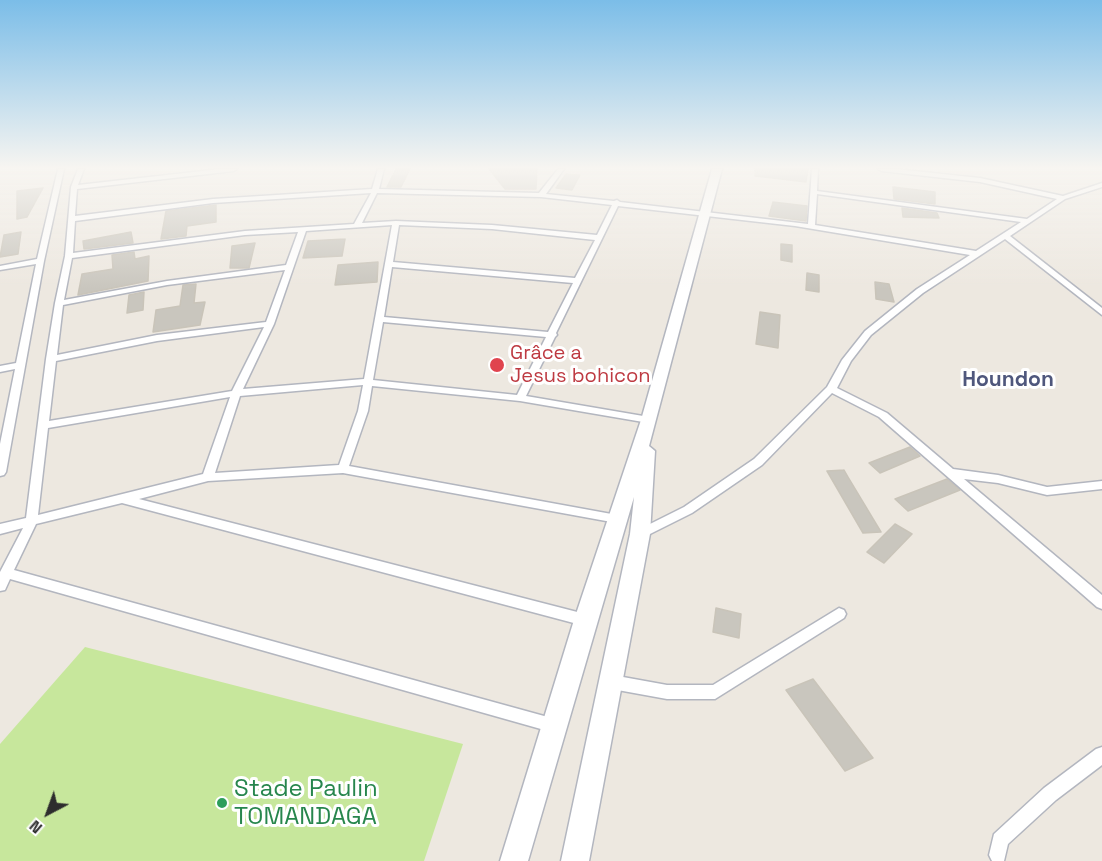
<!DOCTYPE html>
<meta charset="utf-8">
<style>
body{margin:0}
#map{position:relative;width:1102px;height:861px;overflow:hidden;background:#ede8e0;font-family:"Space Grotesk",sans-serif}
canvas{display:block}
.north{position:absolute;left:18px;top:783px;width:60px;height:60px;-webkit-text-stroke:4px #fff;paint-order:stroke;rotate:221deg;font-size:16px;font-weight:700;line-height:24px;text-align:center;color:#2d2d2d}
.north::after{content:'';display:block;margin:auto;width:21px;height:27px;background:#2d2d2d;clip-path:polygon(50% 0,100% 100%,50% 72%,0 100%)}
</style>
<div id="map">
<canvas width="1102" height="861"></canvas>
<div class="north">N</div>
</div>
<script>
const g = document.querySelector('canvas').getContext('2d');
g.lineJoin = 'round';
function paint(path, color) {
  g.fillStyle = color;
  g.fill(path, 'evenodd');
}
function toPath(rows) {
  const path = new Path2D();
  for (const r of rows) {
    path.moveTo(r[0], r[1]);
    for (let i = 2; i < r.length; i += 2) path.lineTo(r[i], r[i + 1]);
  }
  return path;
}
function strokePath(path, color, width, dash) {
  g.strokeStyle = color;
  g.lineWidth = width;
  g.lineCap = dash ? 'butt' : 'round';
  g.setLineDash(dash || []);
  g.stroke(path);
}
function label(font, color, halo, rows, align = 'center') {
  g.font = font + ' "Space Grotesk",sans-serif';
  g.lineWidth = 6;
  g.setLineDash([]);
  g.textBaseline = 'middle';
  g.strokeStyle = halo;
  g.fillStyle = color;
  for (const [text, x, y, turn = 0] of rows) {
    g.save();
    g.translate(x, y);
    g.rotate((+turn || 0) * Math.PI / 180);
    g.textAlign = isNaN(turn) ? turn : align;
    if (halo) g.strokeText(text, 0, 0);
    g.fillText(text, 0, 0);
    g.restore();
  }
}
const pitch = toPath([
 [85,647,463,744,424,861,0,861,0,744]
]);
const building = toPath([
 [396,169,410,169,401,187,387,187,396,169],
 [489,169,537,169,536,189,505,189,489,169],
 [755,169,808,169,806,182,755,176,755,169],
 [566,174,580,175,572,190,556,188,566,174],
 [893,187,935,192,935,204,894,199,893,187],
 [43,188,27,217,17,219,17,191,43,188],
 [773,202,807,206,806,221,769,216,773,202],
 [216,205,216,222,187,226,186,236,161,239,166,211,216,205],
 [902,208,937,213,939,218,903,217,902,208],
 [21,232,18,254,0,257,4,235,21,232],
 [131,232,133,243,84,249,83,241,131,232],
 [345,239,342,256,303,258,308,241,345,239],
 [255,243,249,268,230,268,232,246,255,243],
 [781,244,792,245,792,262,781,260,781,244],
 [134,252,135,259,149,256,148,281,78,295,82,274,113,269,112,255,134,252],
 [378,262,377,282,335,285,338,265,378,262],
 [807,273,819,275,819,292,806,290,807,273],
 [875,282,889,284,894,302,876,299,875,282],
 [196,284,194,303,205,302,200,325,153,332,156,310,180,306,183,285,196,284],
 [144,292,143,310,127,313,129,295,144,292],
 [760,312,780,315,778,348,756,344,760,312],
 [910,447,920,456,880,473,869,463,910,447],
 [844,470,848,477,881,532,863,533,827,471,844,470],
 [947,479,960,490,908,511,895,499,947,479],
 [895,524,912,534,884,563,867,552,895,524],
 [716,608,741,614,739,638,713,632,716,608],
 [813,679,873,758,845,771,786,690,813,679]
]);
const street = toPath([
 [58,169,64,169,44,261,6,472,4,475,0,476,0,444,15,369,0,372,0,366,16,363,36,264,0,270,0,266,37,259,58,169],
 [78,169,84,169,78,185,220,169,237,169,234,171,77,189,75,216,213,199,372,189,378,169,384,169,379,189,539,193,558,169,564,169,546,194,614,201,617,200,620,202,808,224,812,169,818,169,817,191,1027,219,1057,199,980,182,881,171,878,169,896,169,980,178,1063,196,1102,183,1102,187,1065,199,1010,236,1102,308,1102,315,1005,239,923,293,871,335,851,361,837,388,887,413,953,469,998,475,1047,487,1102,481,1102,489,1047,495,998,483,964,479,1102,595,1102,609,1097,607,879,417,832,393,762,465,692,513,640,539,636,537,634,534,636,531,684,507,754,459,827,387,842,360,865,331,917,289,970,255,795,226,618,206,556,333,557,335,555,337,526,396,649,417,653,418,654,420,653,422,649,423,520,401,372,386,368,411,349,466,617,515,621,516,623,519,621,522,617,523,343,473,208,481,139,499,585,614,590,616,592,620,590,624,585,626,122,503,36,524,14,570,555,719,560,721,563,726,560,731,555,733,10,579,5,590,0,591,0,572,23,528,0,534,0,524,26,518,46,359,55,303,65,256,71,187,78,169],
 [371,193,354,224,245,231,73,253,75,221,213,203,371,193],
 [377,193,541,197,612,205,597,235,492,225,396,221,362,223,377,193],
 [817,194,1021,222,976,251,815,225,817,194],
 [392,225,364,379,243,389,274,324,306,231,392,225],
 [399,225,492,229,595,240,575,278,393,262,399,225],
 [298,232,286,265,167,281,64,300,72,258,245,235,298,232],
 [392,267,573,283,548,332,384,317,392,267],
 [285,270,266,322,157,335,57,355,63,305,167,285,285,270],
 [383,322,546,337,517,395,373,380,383,322],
 [264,327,232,391,49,421,56,361,157,341,264,327],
 [363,385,358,411,339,465,215,473,240,396,363,385],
 [230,397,203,474,38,515,48,428,230,397],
 [839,608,844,610,846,614,844,618,715,699,667,699,612,689,607,687,605,682,607,677,612,675,667,685,713,685,839,608],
 [1102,747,1102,765,1056,800,1008,844,1004,861,992,861,989,855,994,834,1044,788,1096,749,1102,747]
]);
const secondary = toPath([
 [712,169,722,169,649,446,655,451,650,534,589,861,561,861,630,534,634,497,528,861,500,861,574,620,641,420,712,169]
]);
const markers = [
 [497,365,8,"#e0444e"],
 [222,803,6,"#2e9e5b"]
];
const healthNames = [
 ["Grâce a",510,354],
 ["Jesus bohicon",510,377]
];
const neighbourhoodNames = [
 ["Houndon",1008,380]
];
const nearLeisurenames = [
 ["Stade Paulin",234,789],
 ["TOMANDAGA",234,817]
];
paint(pitch, '#c7e79c');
paint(building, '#c9c6be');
strokePath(building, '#c9c4b9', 1.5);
strokePath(street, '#b3b6bf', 3);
strokePath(secondary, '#b3b6bf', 3);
paint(street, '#fff');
paint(secondary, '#fff');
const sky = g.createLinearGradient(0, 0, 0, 289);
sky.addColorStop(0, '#7bbde8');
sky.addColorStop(0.58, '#f7f5f1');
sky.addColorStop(1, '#f7f5f100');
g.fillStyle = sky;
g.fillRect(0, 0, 1102, 289);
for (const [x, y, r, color] of markers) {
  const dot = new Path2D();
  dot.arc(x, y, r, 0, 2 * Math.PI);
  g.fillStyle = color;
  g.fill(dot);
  strokePath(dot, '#fff', 2);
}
label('20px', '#be3a42', '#fff', healthNames, 'left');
label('bold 21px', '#4f577c', '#fff', neighbourhoodNames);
label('24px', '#27864d', '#fff', nearLeisurenames, 'left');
</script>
